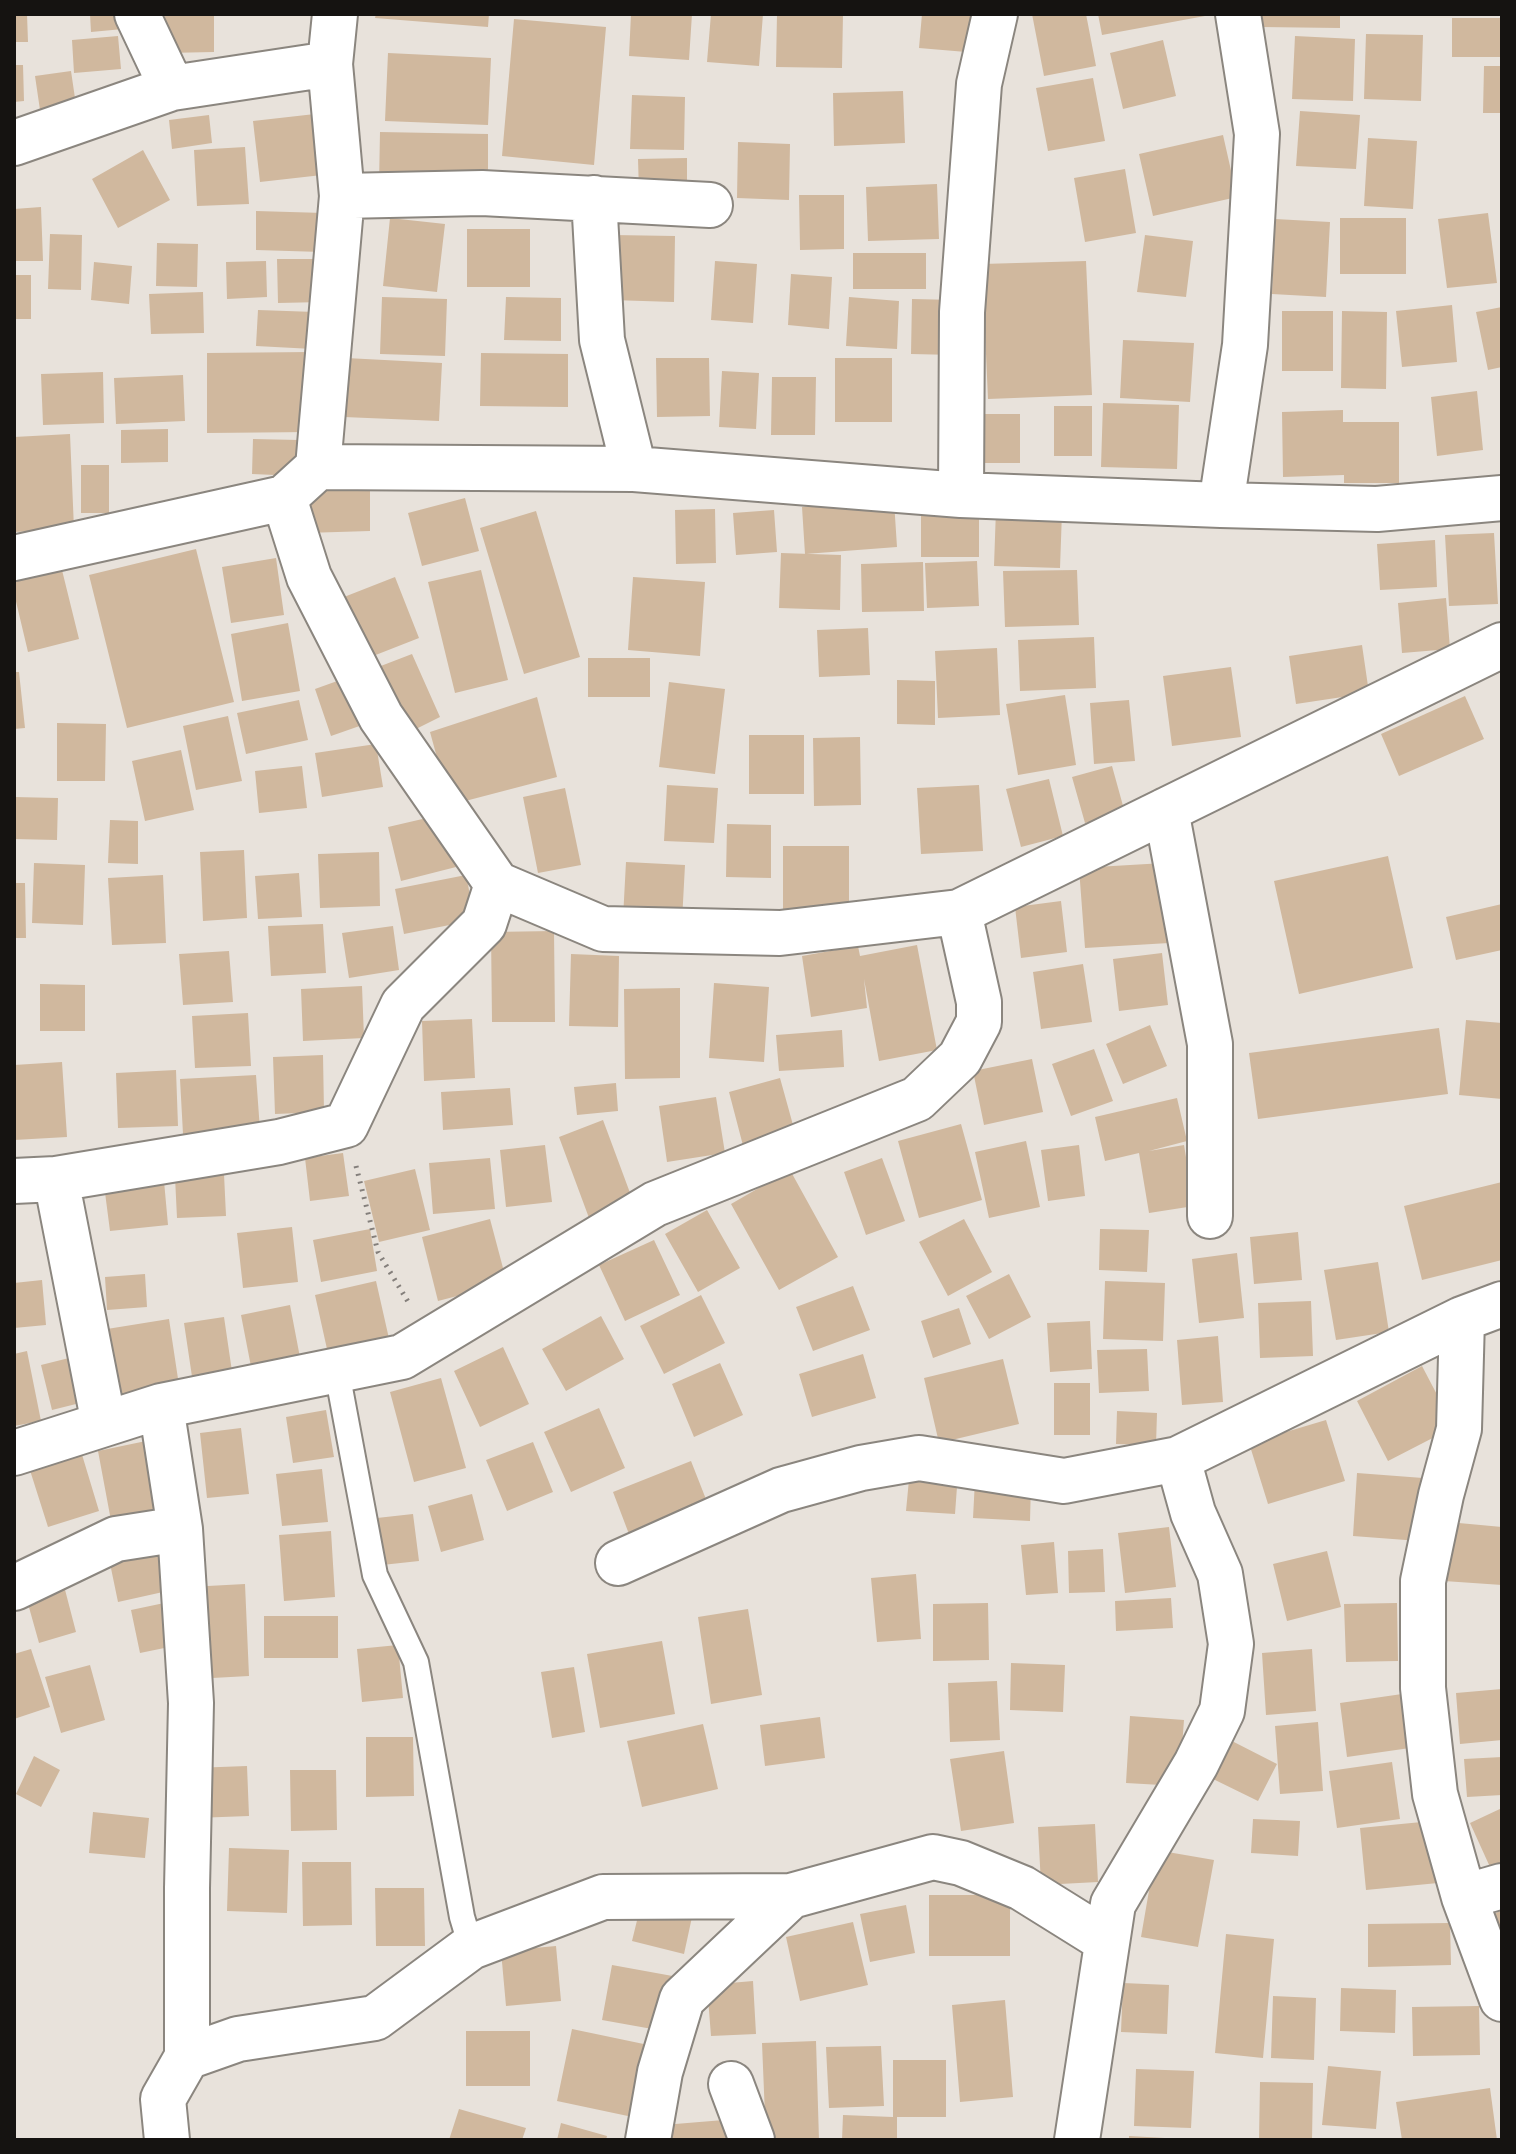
<!DOCTYPE html>
<style>
body{margin:0}
#map{position:relative;width:1516px;height:2154px;overflow:hidden;background:#e8e2db;font-family:Mulish,sans-serif}
canvas{display:block}
.frame{position:absolute;inset:0;border:16px solid #151311;pointer-events:none}
</style>
<div id="map">
<canvas width="1516" height="2154"></canvas>
<div class="frame"></div>
</div>
<script>
const g = document.querySelector('canvas').getContext('2d');
g.lineJoin = 'round';
function paint(path, color) {
  g.fillStyle = color;
  g.fill(path, 'evenodd');
}
function toPath(rows) {
  const path = new Path2D();
  for (const r of rows) {
    path.moveTo(r[0], r[1]);
    for (let i = 2; i < r.length; i += 2) path.lineTo(r[i], r[i + 1]);
  }
  return path;
}
function strokePath(path, color, width, dash) {
  g.strokeStyle = color;
  g.lineWidth = width;
  g.lineCap = dash ? 'butt' : 'round';
  g.setLineDash(dash || []);
  g.stroke(path);
}
const building = toPath([
 [14,14,27,14,28,42,14,42],
 [90,14,121,14,123,29,91,32],
 [165,14,214,14,214,52,166,53],
 [376,14,489,14,488,27,375,18],
 [631,14,692,14,689,60,629,56],
 [711,14,763,14,759,66,707,62],
 [777,14,843,14,842,68,776,67],
 [922,14,981,14,978,53,919,48],
 [1032,14,1086,14,1096,66,1044,76],
 [1098,14,1205,14,1205,16,1102,35],
 [1261,14,1340,14,1340,28,1261,27],
 [1452,18,1502,18,1502,57,1452,57],
 [514,19,606,27,594,165,502,156],
 [1366,34,1423,35,1421,101,1364,99],
 [118,36,121,69,74,73,72,40],
 [1295,36,1355,39,1353,101,1292,99],
 [1163,40,1176,96,1123,109,1110,53],
 [388,53,491,58,488,125,385,121],
 [14,65,23,65,24,101,14,102],
 [1484,66,1502,66,1502,113,1483,113],
 [71,71,76,105,40,110,35,76],
 [1093,78,1105,141,1048,151,1036,88],
 [903,91,905,143,834,146,833,93],
 [632,95,685,97,684,150,630,149],
 [1300,111,1360,115,1356,169,1296,166],
 [315,114,322,175,260,182,253,121],
 [209,115,212,143,172,149,169,120],
 [380,132,488,134,488,187,379,185],
 [1223,135,1237,197,1153,216,1139,154],
 [1368,138,1417,141,1413,209,1364,206],
 [738,142,790,144,789,200,737,198],
 [245,147,249,204,197,206,194,150],
 [143,150,170,200,118,228,92,179],
 [687,158,687,191,639,192,638,159],
 [1125,169,1136,233,1085,242,1074,178],
 [937,184,939,239,868,241,866,187],
 [799,195,844,195,844,249,800,250],
 [41,207,43,261,14,261,14,209],
 [256,211,324,213,322,252,256,250],
 [1488,213,1497,283,1447,288,1438,219],
 [390,218,445,224,437,292,383,286],
 [1340,218,1406,218,1406,274,1340,274],
 [1275,219,1330,222,1326,297,1272,294],
 [467,229,530,229,530,287,467,287],
 [50,234,82,235,81,290,48,289],
 [613,235,675,236,674,302,612,300],
 [1145,235,1193,241,1186,297,1137,292],
 [157,243,198,244,197,287,156,286],
 [853,253,926,253,926,289,853,289],
 [277,259,322,259,323,302,278,303],
 [266,261,267,297,227,299,226,262],
 [715,261,757,264,753,323,711,320],
 [1086,261,1092,395,988,399,982,264],
 [94,262,132,266,129,304,91,300],
 [791,274,832,277,829,329,788,325],
 [14,275,31,275,31,319,14,319],
 [203,292,204,333,151,334,149,294],
 [382,297,447,299,445,356,380,354],
 [506,297,561,298,561,341,504,340],
 [849,297,899,301,897,349,846,346],
 [912,299,956,300,955,355,911,354],
 [1452,305,1457,362,1402,367,1396,311],
 [1502,307,1502,367,1488,370,1476,312],
 [258,310,315,312,313,349,256,346],
 [1282,311,1333,311,1333,371,1282,371],
 [1342,311,1387,312,1386,389,1341,388],
 [1123,340,1194,343,1190,402,1120,398],
 [310,352,311,432,207,433,207,353],
 [481,353,568,354,568,407,480,406],
 [346,358,442,363,439,421,344,417],
 [656,358,709,358,710,416,657,417],
 [835,358,892,358,892,422,835,422],
 [722,371,759,373,756,429,719,427],
 [103,372,104,423,43,425,41,374],
 [183,375,185,421,116,424,114,378],
 [772,377,816,377,815,435,771,435],
 [1477,391,1483,450,1437,456,1431,397],
 [1103,403,1179,405,1177,469,1101,467],
 [1054,406,1092,406,1092,456,1054,456],
 [1343,410,1343,422,1399,422,1399,483,1344,483,1344,475,1283,477,1282,412],
 [977,414,1020,414,1020,463,977,463],
 [168,429,168,462,121,463,121,430],
 [70,434,74,529,14,532,14,437],
 [253,439,299,440,298,476,252,474],
 [81,465,109,465,109,513,81,513],
 [370,489,370,531,305,533,304,490],
 [465,498,479,551,422,566,408,513],
 [894,501,897,547,805,554,802,507],
 [921,503,979,503,979,557,921,557],
 [715,509,716,563,676,564,675,510],
 [996,509,1062,512,1060,568,994,566],
 [774,510,777,552,736,555,733,513],
 [536,511,580,657,524,674,480,528],
 [1494,533,1498,604,1449,606,1445,535],
 [1435,540,1437,587,1380,590,1377,544],
 [196,549,234,702,127,728,89,575],
 [781,553,841,555,840,610,779,608],
 [276,558,284,615,231,623,222,567],
 [977,561,979,606,927,608,925,563],
 [923,562,924,611,862,612,861,564],
 [61,566,79,639,28,652,14,593,14,577],
 [481,570,508,680,455,693,428,582],
 [1077,570,1079,625,1005,627,1003,571],
 [395,577,419,638,368,658,344,597],
 [633,577,705,582,700,656,628,650],
 [1446,598,1450,649,1402,653,1398,603],
 [288,623,300,691,242,701,231,634],
 [868,628,870,675,819,677,817,630],
 [1094,637,1096,688,1020,691,1018,640],
 [1362,645,1369,693,1296,704,1289,656],
 [997,648,1000,715,938,718,935,651],
 [412,654,440,717,398,738,373,669],
 [588,658,650,658,650,697,588,697],
 [1231,667,1241,737,1172,746,1163,676],
 [14,672,19,672,25,728,14,729],
 [354,675,371,722,331,736,315,689],
 [897,680,935,681,935,725,897,724],
 [669,682,725,689,715,774,659,767],
 [1065,695,1076,765,1018,775,1006,704],
 [1465,696,1484,739,1399,776,1381,734],
 [537,697,557,777,450,805,430,732],
 [299,700,308,740,246,754,237,713],
 [1129,700,1135,761,1094,764,1090,703],
 [228,716,242,781,196,790,183,726],
 [57,723,106,724,105,781,57,781],
 [749,735,804,735,804,794,749,794],
 [860,737,861,805,814,806,813,738],
 [376,744,383,787,322,797,315,753],
 [181,750,194,810,145,821,132,761],
 [302,766,307,808,259,813,255,771],
 [1112,766,1125,813,1085,823,1072,777],
 [1049,779,1063,836,1021,847,1006,789],
 [667,785,718,788,714,843,664,841],
 [979,785,983,851,921,854,917,788],
 [565,788,581,865,538,873,523,797],
 [14,797,58,798,57,840,14,839],
 [444,814,456,867,401,881,388,827],
 [110,820,138,821,138,864,108,863],
 [727,824,771,825,771,878,726,877],
 [783,846,849,846,849,916,783,916],
 [244,850,247,918,203,921,200,852],
 [379,852,380,906,320,908,318,854],
 [1388,856,1413,968,1299,994,1274,881],
 [626,862,685,865,682,921,623,918],
 [34,863,85,865,83,925,32,923],
 [1164,863,1169,943,1085,948,1079,868],
 [299,873,302,917,258,919,255,876],
 [163,875,166,943,112,945,108,878],
 [466,875,475,920,404,934,395,889],
 [14,883,25,883,26,938,14,938],
 [1061,901,1067,952,1021,958,1015,907],
 [1502,904,1502,950,1456,960,1446,917],
 [323,924,326,973,271,976,268,926],
 [393,926,399,970,349,978,342,933],
 [554,931,555,1022,492,1022,491,932],
 [917,945,937,1050,879,1061,864,979,867,1008,811,1017,802,956,858,946,860,956],
 [229,951,233,1002,183,1005,179,954],
 [1162,953,1168,1005,1119,1011,1113,959],
 [571,954,619,956,618,1027,569,1026],
 [1083,964,1092,1022,1041,1029,1033,972],
 [714,983,769,987,764,1062,709,1058],
 [40,984,85,985,85,1031,40,1031],
 [362,986,364,1038,303,1041,301,989],
 [680,988,680,1078,625,1079,624,989],
 [248,1013,251,1066,195,1068,192,1016],
 [472,1019,475,1078,424,1081,422,1021],
 [1466,1020,1502,1023,1502,1099,1459,1095],
 [1150,1025,1167,1066,1123,1084,1106,1044],
 [1439,1028,1448,1094,1258,1119,1249,1053],
 [842,1030,844,1067,779,1071,776,1035],
 [1094,1049,1113,1101,1071,1116,1052,1064],
 [323,1055,324,1112,275,1114,273,1057],
 [1032,1059,1043,1112,984,1125,973,1071],
 [62,1062,67,1137,14,1140,14,1065],
 [176,1070,178,1126,118,1128,116,1073],
 [256,1075,260,1130,183,1134,180,1079],
 [780,1078,798,1143,746,1157,729,1092],
 [616,1083,618,1111,577,1115,574,1087],
 [510,1088,513,1125,443,1130,441,1092],
 [716,1097,725,1153,667,1162,659,1106],
 [1177,1098,1187,1141,1149,1151,1184,1145,1194,1206,1149,1213,1139,1153,1105,1161,1095,1117],
 [603,1120,636,1209,592,1226,559,1137],
 [961,1124,982,1200,919,1218,898,1141],
 [1026,1141,1040,1207,989,1218,975,1152],
 [545,1145,552,1202,506,1207,500,1150],
 [1079,1145,1085,1196,1048,1201,1041,1150],
 [343,1153,349,1196,310,1201,305,1158],
 [490,1158,495,1209,433,1214,429,1163],
 [882,1158,905,1221,866,1235,844,1172],
 [415,1169,430,1230,379,1242,364,1181],
 [163,1170,168,1225,110,1231,103,1177],
 [790,1170,838,1257,779,1290,731,1204],
 [224,1174,226,1216,177,1218,175,1177],
 [1502,1182,1502,1260,1422,1280,1404,1206],
 [707,1210,740,1268,698,1292,665,1234],
 [490,1219,507,1283,438,1301,422,1237],
 [964,1219,992,1272,948,1296,919,1242],
 [292,1227,298,1282,243,1288,237,1233],
 [370,1229,377,1271,321,1282,313,1240],
 [1100,1229,1149,1230,1147,1272,1099,1270],
 [1298,1232,1302,1280,1254,1284,1250,1237],
 [654,1240,680,1295,625,1321,599,1265],
 [1237,1253,1244,1318,1199,1323,1192,1259],
 [1378,1262,1389,1332,1336,1340,1324,1270],
 [145,1274,147,1307,107,1310,105,1277],
 [1009,1274,1031,1317,989,1339,966,1296],
 [42,1280,46,1325,14,1328,14,1283],
 [376,1281,390,1343,329,1358,315,1295],
 [1105,1281,1165,1283,1163,1341,1103,1339],
 [853,1286,870,1330,813,1351,796,1307],
 [701,1295,725,1343,664,1374,640,1326],
 [1311,1301,1313,1356,1260,1358,1258,1303],
 [290,1305,302,1368,253,1377,241,1315],
 [959,1308,971,1344,933,1358,921,1321],
 [601,1316,624,1359,566,1391,542,1349],
 [224,1317,234,1385,194,1390,184,1323],
 [169,1319,180,1392,118,1402,107,1329],
 [1090,1321,1092,1369,1050,1372,1047,1323],
 [1218,1336,1223,1402,1182,1405,1177,1340],
 [503,1347,529,1404,480,1427,454,1371],
 [1147,1349,1149,1391,1099,1393,1097,1350],
 [27,1351,41,1421,14,1426,14,1354],
 [863,1354,876,1398,812,1417,799,1374],
 [77,1356,88,1401,52,1410,41,1365],
 [1003,1359,1019,1424,939,1443,924,1378],
 [720,1363,743,1415,694,1437,672,1384],
 [1422,1366,1454,1427,1388,1461,1357,1401],
 [441,1378,466,1468,414,1482,390,1392],
 [1054,1383,1090,1383,1090,1435,1054,1435],
 [599,1408,625,1468,571,1492,544,1432],
 [326,1410,334,1457,293,1463,286,1417],
 [1117,1411,1157,1413,1156,1445,1116,1444],
 [1326,1420,1345,1481,1268,1504,1249,1443],
 [241,1428,249,1494,207,1498,200,1433],
 [146,1441,161,1516,112,1526,98,1451],
 [533,1442,553,1492,507,1511,486,1460],
 [80,1448,99,1511,48,1527,28,1464],
 [691,1461,711,1512,632,1542,613,1492],
 [322,1469,328,1522,282,1526,276,1474],
 [910,1469,958,1473,955,1514,906,1511],
 [1357,1473,1423,1478,1419,1541,1353,1536],
 [975,1480,1031,1483,1030,1521,973,1518],
 [472,1494,484,1540,441,1552,428,1506],
 [413,1514,419,1561,382,1565,377,1518],
 [1448,1522,1502,1527,1502,1585,1444,1581],
 [1169,1527,1176,1587,1125,1593,1118,1533],
 [331,1531,335,1597,284,1601,279,1535],
 [161,1538,172,1590,118,1602,107,1549],
 [1054,1542,1058,1593,1026,1595,1021,1545],
 [1103,1549,1105,1592,1069,1593,1068,1551],
 [1327,1551,1341,1607,1287,1621,1273,1564],
 [916,1574,921,1639,877,1642,871,1578],
 [63,1582,76,1632,39,1643,25,1593],
 [245,1584,249,1676,194,1679,189,1587],
 [1171,1598,1173,1628,1116,1631,1115,1601],
 [169,1602,179,1645,140,1653,131,1610],
 [988,1603,989,1660,933,1661,933,1604],
 [1397,1603,1398,1661,1346,1662,1344,1604],
 [748,1609,762,1695,711,1704,698,1617],
 [264,1616,338,1616,338,1658,264,1658],
 [662,1641,675,1714,600,1728,587,1654],
 [398,1645,403,1698,362,1702,357,1649],
 [31,1649,50,1707,14,1719,14,1654],
 [1312,1649,1316,1711,1266,1715,1262,1653],
 [1011,1663,1065,1665,1063,1712,1010,1710],
 [90,1665,105,1720,61,1733,45,1677],
 [574,1667,585,1732,552,1738,541,1672],
 [997,1681,1000,1740,950,1742,948,1683],
 [1502,1689,1502,1740,1460,1744,1456,1693],
 [1402,1694,1410,1748,1347,1757,1340,1703],
 [1130,1716,1184,1720,1179,1786,1126,1783],
 [820,1717,825,1758,765,1766,760,1725],
 [1318,1722,1323,1791,1280,1794,1275,1726],
 [703,1724,718,1789,642,1807,627,1741],
 [366,1737,413,1737,414,1796,366,1797],
 [1230,1740,1277,1764,1258,1801,1211,1778],
 [1004,1751,1014,1823,961,1831,950,1759],
 [34,1756,60,1770,41,1807,16,1794],
 [1502,1757,1502,1795,1467,1797,1464,1759],
 [1392,1762,1400,1819,1337,1828,1329,1771],
 [247,1766,249,1816,195,1818,193,1768],
 [290,1770,336,1770,337,1830,291,1831],
 [1502,1808,1502,1862,1490,1867,1470,1823],
 [93,1812,149,1818,145,1858,89,1853],
 [1253,1819,1300,1821,1298,1856,1251,1853],
 [1432,1821,1438,1883,1366,1890,1360,1828],
 [1095,1824,1098,1882,1041,1885,1038,1827],
 [229,1848,289,1850,287,1913,227,1911],
 [1156,1850,1214,1860,1198,1947,1141,1937],
 [302,1862,351,1862,352,1925,303,1926],
 [375,1888,424,1888,425,1946,376,1946],
 [929,1895,1010,1895,1010,1956,929,1956],
 [641,1904,692,1917,684,1954,632,1941],
 [906,1905,915,1953,870,1962,860,1914],
 [1502,1910,1502,1934,1492,1915],
 [853,1922,868,1985,800,2001,786,1937],
 [1450,1923,1451,1965,1368,1967,1368,1924],
 [1226,1934,1274,1939,1263,2058,1215,2053],
 [556,1946,561,2001,506,2006,501,1951],
 [612,1965,678,1977,669,2032,602,2020],
 [753,1981,756,2034,711,2036,707,1985],
 [1123,1983,1169,1985,1167,2034,1121,2032],
 [1341,1988,1396,1990,1395,2033,1340,2031],
 [1273,1996,1316,1998,1314,2060,1271,2058],
 [1005,2000,1013,2097,960,2102,952,2005],
 [1479,2006,1480,2055,1413,2056,1412,2007],
 [572,2029,658,2047,642,2119,557,2101],
 [466,2031,530,2031,530,2086,466,2086],
 [816,2041,819,2140,766,2140,762,2043],
 [881,2046,884,2106,829,2108,826,2047],
 [893,2060,946,2060,946,2117,897,2117,897,2140,842,2140,843,2115,893,2117],
 [1328,2066,1381,2071,1376,2129,1322,2125],
 [1136,2069,1194,2071,1191,2128,1134,2126],
 [1260,2082,1313,2083,1312,2140,1259,2140],
 [1490,2088,1497,2140,1402,2140,1396,2102],
 [459,2109,526,2128,522,2140,449,2140],
 [736,2119,738,2140,664,2140,663,2125],
 [561,2123,607,2136,606,2140,557,2140],
 [1129,2136,1165,2138,1165,2140,1129,2140]
]);
const path = toPath([
 [356,1166,378,1252,410,1305]
]);
const lane = toPath([
 [337,1372,375,1575,416,1662,462,1917,471,1947]
]);
const street = toPath([
 [137,14,172,88],
 [14,143,172,88,330,64],
 [342,196,482,193,710,205],
 [594,198,602,340,634,469],
 [318,467,342,196,330,64,335,14],
 [961,495,962,312,979,84,995,14],
 [284,498,309,577,381,717,497,884],
 [1221,505,1245,345,1257,134,1238,14],
 [14,558,284,498,318,467,634,469,961,495,1221,505,1377,509,1502,498],
 [1166,810,1210,1044,1210,1216],
 [56,1179,104,1424],
 [14,1181,56,1179,279,1142,346,1125,403,1005,484,924,497,884,603,929,780,933,959,912],
 [1462,1319,1459,1429,1441,1495,1423,1581,1423,1688,1435,1794,1464,1897,1502,1999],
 [161,1406,180,1529,191,1703,187,1888,187,2057],
 [14,1453,161,1406,402,1357,655,1204,917,1099,960,1058,979,1022,979,1002,959,912,1502,645],
 [618,1563,781,1490,861,1468,919,1458,1064,1481,1178,1459],
 [14,1588,116,1539,180,1529],
 [1464,1897,1502,1886],
 [731,2084,752,2140],
 [167,2140,163,2099,187,2057,238,2039,375,2018,471,1947,603,1897,791,1896,933,1857,961,1863,1022,1888,1107,1941],
 [648,2140,660,2072,682,1999,791,1896],
 [1077,2140,1113,1904,1196,1764,1222,1711,1231,1644,1220,1574,1193,1513,1178,1459,1462,1319,1502,1304]
]);
paint(building, '#d0b89e');
strokePath(lane, '#8b867f', 28);
strokePath(street, '#8b867f', 48);
strokePath(path, '#847f7b', 5, [2, 6]);
strokePath(lane, '#fff', 24);
strokePath(street, '#fff', 44);
</script>
